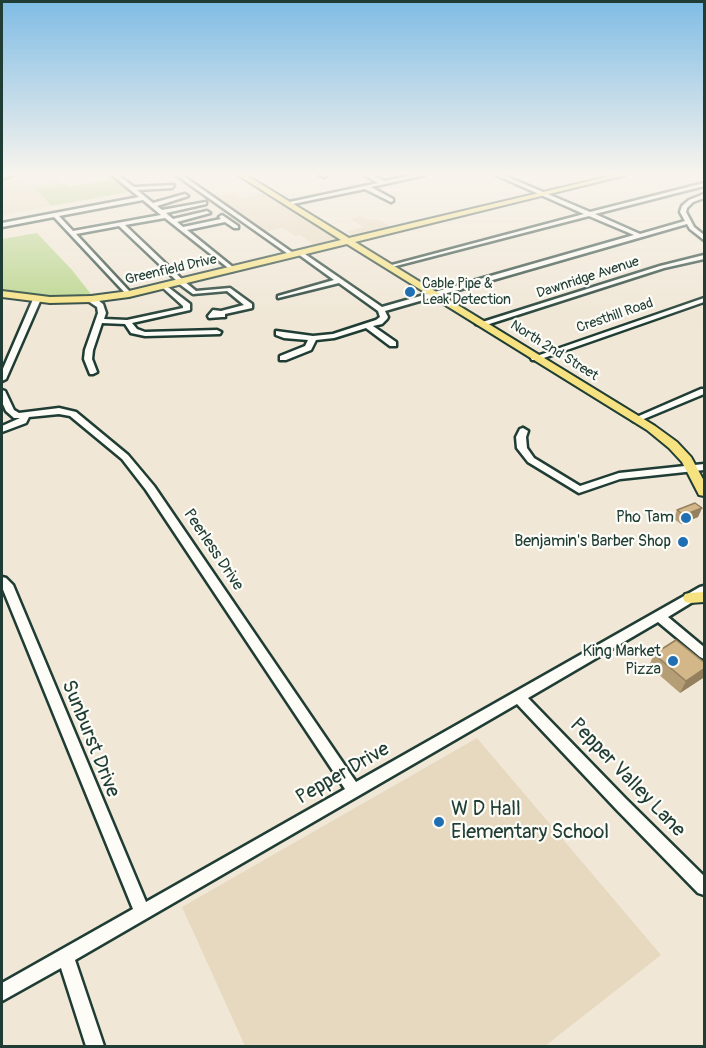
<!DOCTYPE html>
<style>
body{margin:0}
#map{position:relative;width:706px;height:1048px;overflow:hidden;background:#f0e7d6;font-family:Pangolin,sans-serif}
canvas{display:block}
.frame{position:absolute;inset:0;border:3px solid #1f3d34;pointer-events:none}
</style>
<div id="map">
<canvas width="706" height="1048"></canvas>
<div class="frame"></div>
</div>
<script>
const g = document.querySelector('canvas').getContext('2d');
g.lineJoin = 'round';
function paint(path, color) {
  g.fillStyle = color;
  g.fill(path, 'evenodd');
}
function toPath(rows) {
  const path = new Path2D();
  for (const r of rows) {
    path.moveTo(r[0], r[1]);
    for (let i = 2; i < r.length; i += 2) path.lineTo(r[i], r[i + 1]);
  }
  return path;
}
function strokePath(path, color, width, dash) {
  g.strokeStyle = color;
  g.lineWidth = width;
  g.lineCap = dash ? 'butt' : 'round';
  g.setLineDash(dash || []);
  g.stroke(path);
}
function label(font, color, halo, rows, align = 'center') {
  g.font = font + ' Pangolin,sans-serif';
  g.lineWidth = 4.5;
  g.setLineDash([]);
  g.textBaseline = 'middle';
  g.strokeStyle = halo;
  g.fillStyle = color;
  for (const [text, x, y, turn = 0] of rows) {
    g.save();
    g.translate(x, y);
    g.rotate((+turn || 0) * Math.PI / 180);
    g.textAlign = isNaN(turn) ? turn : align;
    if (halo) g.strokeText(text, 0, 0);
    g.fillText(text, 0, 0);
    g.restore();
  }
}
const built = toPath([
 [24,175,53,175,64,184,37,190,51,206,2,216,2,179],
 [234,193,242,198,264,193,341,241,317,247,300,235,295,236,283,228,264,232,214,197],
 [360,216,365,219,380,220,395,229,355,237,347,232,364,227,350,219],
 [477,738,661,955,545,1046,245,1046,182,907]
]);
const green = toPath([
 [115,179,130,192,51,206,36,189,64,184,68,187],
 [37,233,72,270,94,298,33,297,2,292,2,239]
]);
const minor = toPath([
 [112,175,118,175,134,187,174,185,172,188,137,190,153,203,185,194,188,196,157,206,162,210,206,202,206,204,166,213,173,219,207,211,210,213,177,222,183,227,221,219,219,217,222,215,238,226,238,228,234,228,225,222,187,230,234,268,234,270,232,271,165,218,125,225,185,282,196,291,230,288,252,304,252,308,225,314,225,317,222,317,209,318,208,316,213,310,221,311,244,305,227,291,193,294,178,283,177,281,119,226,76,234,131,293,133,294,129,296,127,295,54,217,2,227,2,223,139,197,112,175],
 [143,200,161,215,73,231,59,216,143,200],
 [176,175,182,175,296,255,291,256,176,175],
 [319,175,327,175,324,177,319,175],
 [365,175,372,175,384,181,414,175,425,175,371,187,393,199,393,201,391,202,365,189,288,205,285,203,378,183,365,175],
 [496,175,503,175,590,212,704,183,704,186,595,214,640,234,685,221,680,212,682,206,689,200,704,194,704,198,693,202,687,208,686,212,694,227,704,235,704,240,690,229,687,224,385,311,388,317,387,319,382,324,373,326,396,342,396,346,390,346,366,328,334,338,316,340,311,350,286,360,280,360,280,356,305,346,308,340,284,338,276,335,276,331,313,336,333,334,376,320,380,317,378,311,339,283,278,298,278,296,334,280,298,254,298,252,302,252,382,307,634,235,589,216,388,268,388,266,584,214,496,175],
 [704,255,704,259,664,268,483,326,476,324,660,266,704,255],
 [164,284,190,304,190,310,132,323,137,329,145,332,217,330,221,332,220,334,145,336,131,333,125,324,102,323,93,350,92,359,97,372,93,374,90,374,84,359,85,350,98,313,97,307,88,301,88,297,94,297,103,304,106,313,104,319,127,320,183,308,183,306,162,287,162,285,164,284],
 [34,297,41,299,6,379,2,381,2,371,34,297],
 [704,298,704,302,538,360,532,360,531,358,704,298],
 [701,389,704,389,704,394,639,421,633,421,632,419,701,389],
 [2,390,5,391,14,410,19,413,59,408,76,412,128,455,154,486,356,782,700,587,704,586,704,595,668,617,704,647,704,659,700,657,658,622,528,698,626,799,704,876,704,895,698,893,616,809,517,704,75,960,104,1046,86,1046,61,968,2,1001,2,983,133,909,2,587,2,577,6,578,13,585,146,902,345,789,146,490,122,459,70,416,59,414,29,417,26,423,2,432,2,426,20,418,14,418,6,411,2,402,2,390],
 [523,428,528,431,526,437,527,448,534,458,580,486,619,473,704,464,704,470,620,479,579,493,528,462,517,448,516,437,520,429,523,428]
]);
const major = toPath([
 [2,175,14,175,2,179,2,175],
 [238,175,246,175,349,238,615,175,626,175,355,242,655,426,677,442,691,457,704,481,704,496,699,495,682,462,669,448,647,430,347,244,129,297,91,302,50,303,2,297,2,291,50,297,91,296,129,291,341,240,238,175],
 [704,592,704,602,690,603,685,602,683,598,685,594,690,593,704,592]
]);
const wall = toPath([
 [702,508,698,517,681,524,674,519,677,510],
 [654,654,705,663,705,675,703,678,680,693,649,666]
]);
const shadedWall = toPath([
 [702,508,698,517,681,524,684,515],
 [705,668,705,675,703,678,680,693,686,681]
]);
const building = toPath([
 [695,503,702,508,684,515,677,510,695,503],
 [676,640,705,663,705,668,686,681,654,654,676,640]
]);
const markers = [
 [410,292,6,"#1f6fb2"],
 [686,518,6,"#1f6fb2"],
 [683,542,6,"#1f6fb2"],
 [673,661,6,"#1f6fb2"],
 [439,822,6,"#1f6fb2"]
];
const farStreetnames = [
 ["Greenfield Drive",171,270,-13],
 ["Dawnridge Avenue",588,278,-18],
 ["Cresthill Road",615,316,-19],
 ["North 2nd Street",554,351,32]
];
const farPoinames = [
 ["Cable Pipe &",422,284],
 ["Leak Detection",422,300]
];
const poiNames = [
 ["Pho Tam",674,518],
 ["Benjamin's Barber Shop",671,542],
 ["King Market",661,652],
 ["Pizza",661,670]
];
const streetNames = [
 ["Peerless Drive",213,550,56]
];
const nearStreetnames = [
 ["Sunburst Drive",90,739,68],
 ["Pepper Drive",343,774,-30],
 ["Pepper Valley Lane",627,778,46]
];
const nearPoinames = [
 ["W D Hall",451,810],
 ["Elementary School",451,833]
];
paint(built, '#e7d9bf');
paint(green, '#b9d58c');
strokePath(minor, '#1f3d34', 5);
strokePath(major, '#1f3d34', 4);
paint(minor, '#fdfcf7');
paint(major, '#f6e281');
paint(wall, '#b59d75');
paint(shadedWall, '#94805f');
paint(building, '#d3b788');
strokePath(building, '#94805f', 1.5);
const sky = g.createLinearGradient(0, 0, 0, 322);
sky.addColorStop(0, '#7fbce5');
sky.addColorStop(0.54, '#f8f4ed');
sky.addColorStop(1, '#f8f4ed00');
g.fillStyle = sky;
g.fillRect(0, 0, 706, 322);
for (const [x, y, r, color] of markers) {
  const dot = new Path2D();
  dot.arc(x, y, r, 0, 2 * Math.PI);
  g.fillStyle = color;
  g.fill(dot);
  strokePath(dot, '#fdfcf7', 2);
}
label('14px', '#1f3d34', '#fdfcf7', farStreetnames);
label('14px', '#1f3d34', '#fdfcf7', farPoinames, 'left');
label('16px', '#1f3d34', '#fdfcf7', poiNames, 'right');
label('16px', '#1f3d34', '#fdfcf7', streetNames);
label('20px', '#1f3d34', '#fdfcf7', nearStreetnames);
label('20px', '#1f3d34', '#fdfcf7', nearPoinames, 'left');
</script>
